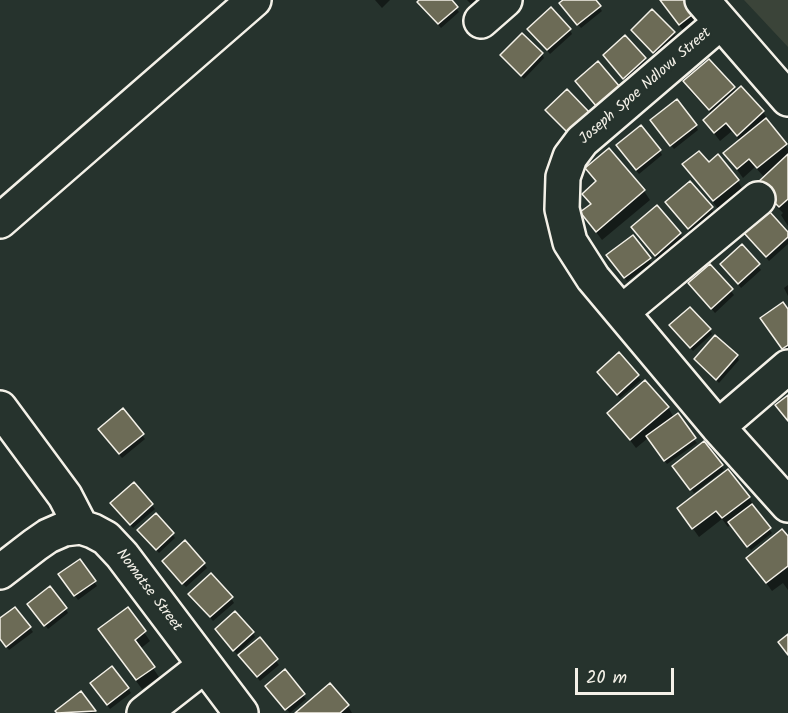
<!DOCTYPE html>
<style>
body{margin:0}
#map{position:relative;width:788px;height:713px;overflow:hidden;background:#26332d;font-family:Kalam,sans-serif}
canvas{display:block}
.scale{position:absolute;left:575px;top:668px;width:99px;height:27px;box-sizing:border-box;border:3px solid #f4f1e8;border-top:0;padding-left:8px;font-size:18px;line-height:21px;white-space:nowrap;color:#f4f1e8;-webkit-text-stroke:4px #26332d;paint-order:stroke}
</style>
<div id="map">
<canvas width="788" height="713"></canvas>
<div class="scale">20 m</div>
</div>
<script>
const g = document.querySelector('canvas').getContext('2d');
g.lineJoin = 'round';
function paint(path, color) {
  g.fillStyle = color;
  g.fill(path, 'evenodd');
}
function toPath(rows) {
  const path = new Path2D();
  for (const r of rows) {
    path.moveTo(r[0], r[1]);
    for (let i = 2; i < r.length; i += 2) path.lineTo(r[i], r[i + 1]);
  }
  return path;
}
function strokePath(path, color, width, dash) {
  g.strokeStyle = color;
  g.lineWidth = width;
  g.lineCap = dash ? 'butt' : 'round';
  g.setLineDash(dash || []);
  g.stroke(path);
}
function label(font, color, halo, rows, align = 'center') {
  g.font = font + ' Kalam,sans-serif';
  g.lineWidth = 4.5;
  g.setLineDash([]);
  g.textBaseline = 'middle';
  g.strokeStyle = halo;
  g.fillStyle = color;
  for (const [text, x, y, turn = 0] of rows) {
    g.save();
    g.translate(x, y);
    g.rotate((+turn || 0) * Math.PI / 180);
    g.textAlign = isNaN(turn) ? turn : align;
    if (halo) g.strokeText(text, 0, 0);
    g.fillText(text, 0, 0);
    g.restore();
  }
}
const built = toPath([
 [744,0,788,0,788,47]
]);
const shadow = toPath([
 [375,0,390,0,382,8],
 [421,0,450,0,459,12,441,28,421,6,419,2],
 [467,0,476,0,471,4],
 [565,0,594,0,602,11,581,28,563,8],
 [660,0,706,17,685,33],
 [570,30,572,34,550,54,532,33],
 [633,30,674,32,676,37,656,56],
 [542,54,544,58,524,79,501,56],
 [605,56,645,58,647,63,627,82],
 [685,82,734,88,736,92,741,88,763,112,788,149,788,226,781,215,783,213,764,194,765,178,755,167,743,178,725,153,740,141,732,131,720,141,704,120,712,114,690,91],
 [654,124,696,126,698,130,674,149],
 [609,150,644,191,650,200,602,240,582,213,591,205,584,194,597,183,587,169],
 [620,150,660,151,662,155,639,174],
 [709,164,738,181,743,190,719,210,684,165],
 [657,207,680,234,686,244,661,264,638,237,633,228],
 [669,207,711,208,714,213,691,232],
 [788,235,788,244,769,261,749,238],
 [742,246,761,270,741,288,722,264],
 [611,259,649,259,652,263,627,281],
 [710,266,734,295,715,313,690,284],
 [788,285,788,296,784,288],
 [788,311,788,351,786,353,765,322],
 [674,330,710,330,712,334,693,351],
 [619,355,641,380,620,398,599,373],
 [737,356,739,360,719,383,696,359],
 [668,407,674,418,697,443,667,464,648,438,636,448,609,413],
 [102,433,142,435,145,439,122,458],
 [704,444,724,470,694,493,676,470],
 [133,484,155,509,133,528,114,507],
 [749,498,772,533,751,550,731,524,728,527,722,519,699,537,679,509],
 [156,515,175,538,159,553,142,535],
 [788,539,788,590,783,583,772,591,748,558],
 [79,561,97,586,78,600,63,578],
 [204,564,207,568,186,587,166,566],
 [193,598,231,598,234,603,213,621],
 [31,608,66,609,68,613,48,629],
 [128,609,150,641,140,649,159,677,142,689,105,639],
 [0,620,30,628,33,632,9,650,0,638],
 [253,633,255,637,237,654,219,634],
 [259,639,279,665,260,681,243,660],
 [284,671,306,699,290,713,269,691],
 [94,688,128,688,131,693,110,709],
 [80,693,95,713,58,713,57,711],
 [348,706,352,713,297,713]
]);
const building = toPath([
 [419,0,452,0,458,7,438,24,417,2,419,0],
 [563,0,596,0,601,6,577,25,559,3,563,0],
 [660,0,696,0,702,7,679,25,660,0],
 [551,7,571,29,547,50,527,29,551,7],
 [652,9,675,32,653,53,631,30,652,9],
 [522,33,543,53,521,76,500,55,522,33],
 [625,35,646,58,623,79,603,55,625,35],
 [709,59,735,87,709,110,683,81,709,59],
 [598,61,620,87,597,107,575,81,598,61],
 [741,86,764,111,737,136,726,123,714,133,703,120,741,86],
 [567,89,591,114,569,134,545,110,567,89],
 [677,99,697,125,670,146,650,120,677,99],
 [766,118,787,144,757,168,749,159,737,169,723,153,766,118],
 [641,125,661,150,636,170,616,145,641,125],
 [609,148,645,190,596,232,580,212,591,204,582,194,596,181,585,168,609,148],
 [699,151,709,162,718,154,739,180,713,201,682,164,699,151],
 [788,154,788,199,779,207,756,184,788,154],
 [690,181,713,207,688,229,665,202,690,181],
 [657,205,681,233,655,256,631,227,657,205],
 [769,211,788,232,788,237,766,257,744,233,769,211],
 [633,235,651,258,624,278,606,255,633,235],
 [742,244,760,264,738,284,720,264,742,244],
 [710,264,733,289,711,309,688,283,710,264],
 [783,302,788,309,788,345,782,349,760,318,783,302],
 [690,307,711,329,690,348,669,325,690,307],
 [715,335,738,355,716,380,694,359,715,335],
 [619,352,639,375,617,395,597,372,619,352],
 [645,380,669,407,630,440,607,413,645,380],
 [788,395,788,421,775,405,788,395],
 [123,408,144,434,119,454,98,429,123,408],
 [678,413,696,438,664,461,646,436,678,413],
 [704,441,723,465,690,490,672,466,704,441],
 [728,469,750,497,722,518,716,511,692,529,677,508,728,469],
 [134,482,153,504,130,525,110,503,134,482],
 [752,504,771,528,747,547,728,522,752,504],
 [156,513,174,533,156,550,137,530,156,513],
 [782,529,788,536,788,566,766,583,746,558,782,529],
 [185,540,205,563,182,584,162,561,185,540],
 [80,559,96,581,74,596,58,574,80,559],
 [211,573,233,597,210,617,188,594,211,573],
 [50,586,67,608,44,626,27,604,50,586],
 [15,607,31,627,6,647,0,639,0,618,15,607],
 [128,607,146,631,135,640,155,667,136,680,98,629,128,607],
 [235,611,254,632,233,651,215,629,235,611],
 [788,634,788,655,778,642,788,634],
 [260,637,278,659,257,677,238,655,260,637],
 [112,666,129,688,107,705,90,683,112,666],
 [285,669,305,694,285,710,265,686,285,669],
 [330,683,349,705,340,713,295,713,330,683],
 [81,691,96,711,57,713,55,711,81,691]
]);
const street = toPath([
 [702,0,788,99],
 [481,21,505,0],
 [721,22,582,141,570,157,563,177,562,209,570,242,593,278,718,427,788,505],
 [0,221,254,0],
 [622,312,758,199],
 [0,408,65,496,81,527],
 [718,427,788,367],
 [0,572,35,545,48,536,64,529,81,527,93,531,106,538,122,555,241,713],
 [144,713,204,666]
]);
const streetNames = [
 ["Joseph Spoe Ndlovu Street",646,87,-41],
 ["Nomatse Street",148,591,53]
];
paint(built, '#3b4439');
paint(shadow, '#0007');
paint(building, '#6c6b56');
strokePath(building, '#f4f1e8', 1.5);
strokePath(street, '#f4f1e8', 38);
strokePath(street, '#26332d', 33);
label('15px', '#f4f1e8', '#26332d', streetNames);
</script>
